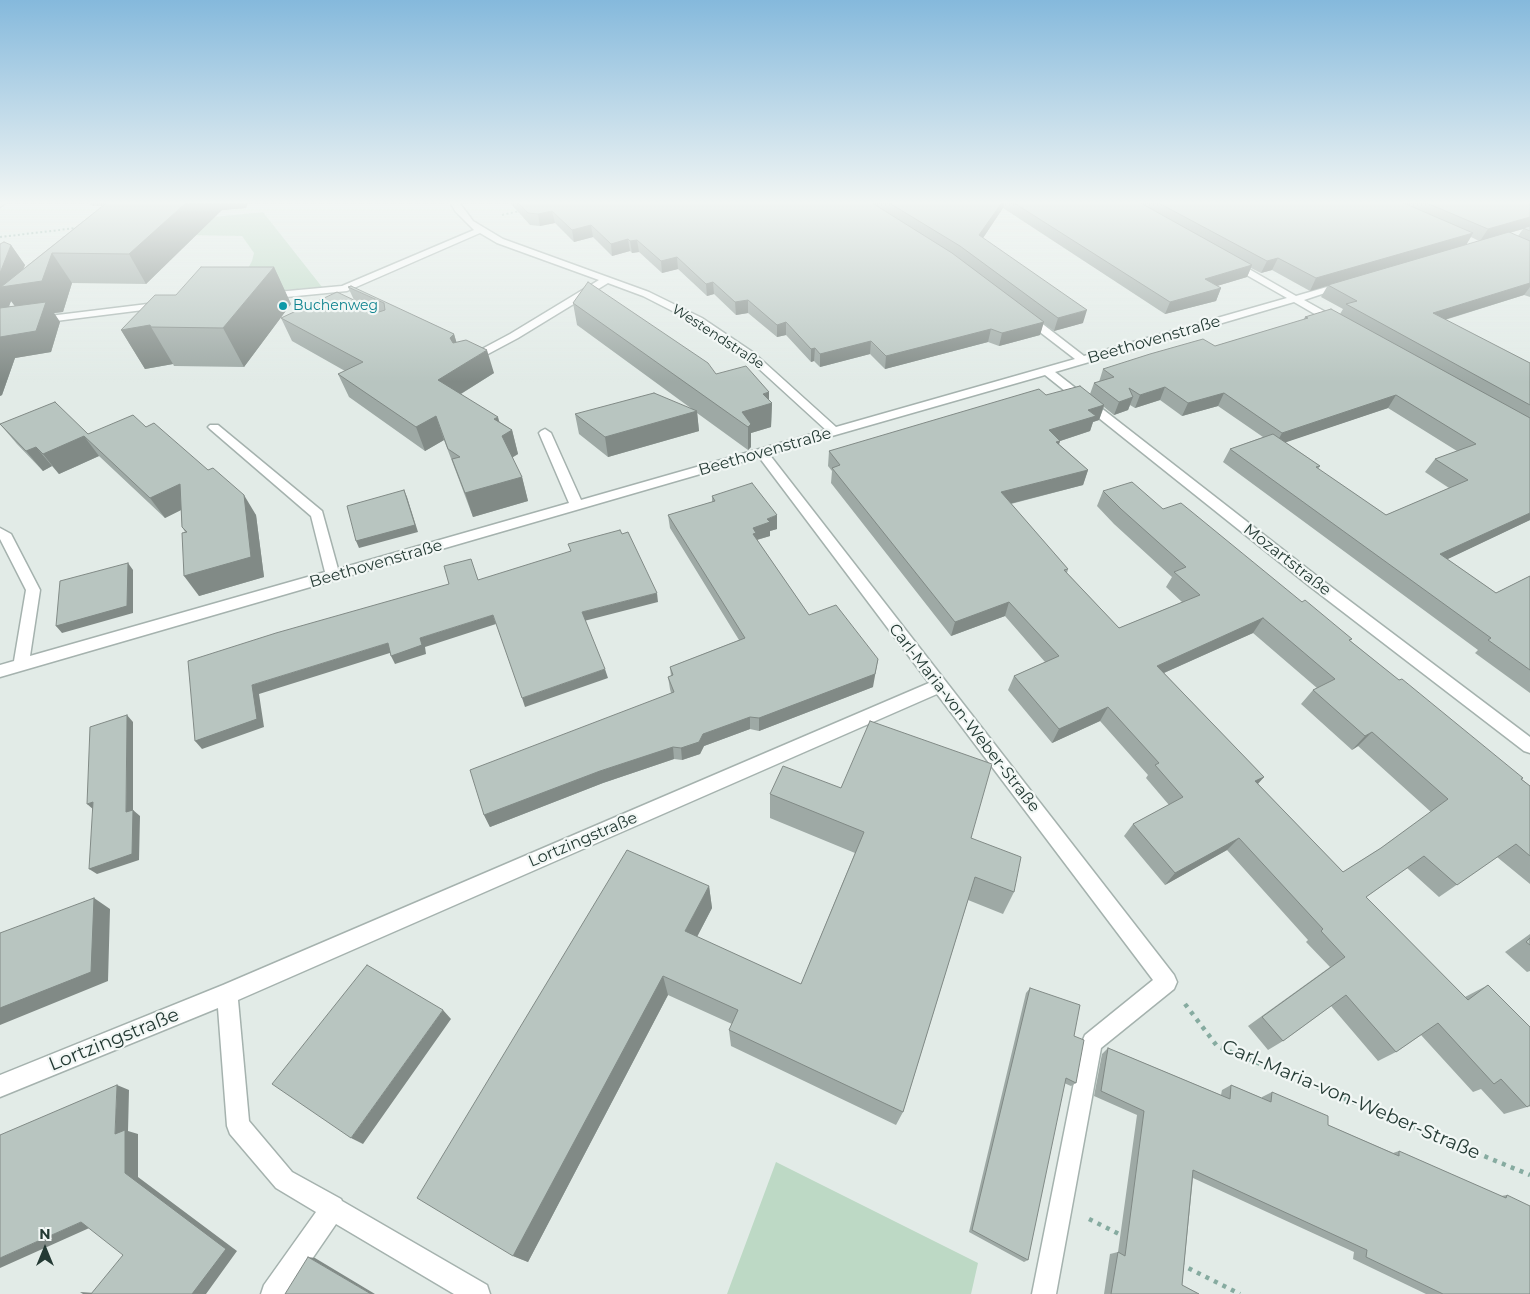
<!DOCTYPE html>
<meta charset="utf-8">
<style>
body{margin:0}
#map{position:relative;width:1530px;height:1294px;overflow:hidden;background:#e2ebe7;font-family:Montserrat,sans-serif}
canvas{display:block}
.north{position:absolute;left:20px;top:1224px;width:50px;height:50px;-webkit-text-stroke:4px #f2f7f5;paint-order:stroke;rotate:0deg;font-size:14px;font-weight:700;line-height:20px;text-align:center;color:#243a34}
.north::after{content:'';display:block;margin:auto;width:18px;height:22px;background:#243a34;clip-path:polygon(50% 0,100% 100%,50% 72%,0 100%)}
</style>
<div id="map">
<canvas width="1530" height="1294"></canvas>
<div class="north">N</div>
</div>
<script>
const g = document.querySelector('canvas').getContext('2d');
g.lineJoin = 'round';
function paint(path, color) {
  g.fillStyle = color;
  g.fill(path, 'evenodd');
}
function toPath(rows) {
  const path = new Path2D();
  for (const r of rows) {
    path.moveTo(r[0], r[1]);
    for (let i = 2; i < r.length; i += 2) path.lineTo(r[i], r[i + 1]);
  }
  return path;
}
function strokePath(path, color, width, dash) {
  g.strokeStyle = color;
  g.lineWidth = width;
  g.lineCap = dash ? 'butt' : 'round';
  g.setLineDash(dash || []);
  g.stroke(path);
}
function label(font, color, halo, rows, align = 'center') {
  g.font = font + ' Montserrat,sans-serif';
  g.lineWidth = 4.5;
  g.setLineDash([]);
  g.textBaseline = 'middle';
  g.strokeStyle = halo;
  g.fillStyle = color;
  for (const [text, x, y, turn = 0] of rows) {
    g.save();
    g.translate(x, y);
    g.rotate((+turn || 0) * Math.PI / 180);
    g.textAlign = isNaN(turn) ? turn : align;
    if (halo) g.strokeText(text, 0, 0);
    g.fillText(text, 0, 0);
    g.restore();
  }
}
const green = toPath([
 [263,212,322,287,224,295,246,272,252,261,254,253,242,236,182,235,183,220],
 [776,1162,978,1263,971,1294,727,1294]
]);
const pathFar1 = toPath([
 [502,215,520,211],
 [0,237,76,228]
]);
const path = toPath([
 [1185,1004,1217,1046,1530,1175],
 [1089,1219,1123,1236],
 [1180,1264,1240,1294]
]);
const minor = toPath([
 [0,201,7,201,0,207,0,201],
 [450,201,458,201,473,221,503,239,649,292,702,318,754,353,836,427,1075,359,1023,319,1023,315,1031,315,1084,356,1287,298,1229,265,1229,261,1235,261,1296,296,1344,282,1349,285,1304,300,1340,320,1340,324,1332,324,1294,302,1055,372,1318,577,1530,737,1530,753,1524,751,1308,585,1045,375,769,454,1174,975,1177,982,1174,989,1101,1048,1056,1294,1032,1294,1082,1042,1085,1035,1153,980,937,694,238,1000,249,1121,292,1172,341,1199,342,1201,487,1285,490,1294,454,1294,336,1224,288,1294,261,1294,264,1285,316,1212,276,1188,230,1134,227,1126,218,1008,0,1097,0,1075,223,985,929,683,759,457,0,677,0,665,14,661,26,590,0,539,0,528,11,534,40,590,30,656,325,572,311,516,210,429,208,427,210,425,218,425,322,511,338,569,569,503,539,433,541,431,545,429,551,433,581,500,826,430,746,357,694,322,643,296,608,283,518,338,473,362,465,362,464,360,465,358,510,334,599,280,497,243,480,233,347,291,266,299,261,296,266,293,342,286,474,230,455,211,450,201],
 [164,302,167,303,167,307,0,328,0,322,164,302]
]);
const wall = toPath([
 [88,201,249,201,246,208,222,210,146,284,72,283,63,312,54,313,60,322,51,352,15,358,2,395,0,396,0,244,11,245,25,265,23,269,102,206,92,206],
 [11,301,15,306,9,306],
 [506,201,1530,201,1530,297,1524,295,1445,320,1530,363,1530,520,1447,559,1496,593,1530,576,1530,693,1475,653,1478,650,1223,462,1230,449,1263,437,1218,406,1182,416,1160,400,1135,408,1130,405,1128,410,1114,415,1104,407,1099,420,1093,422,1090,431,1060,441,1059,444,1088,470,1083,485,1011,504,1068,569,1067,573,1119,628,1182,602,1166,587,1172,577,1114,524,1097,506,1103,491,1163,509,1302,602,1530,786,1530,884,1497,857,1439,897,1407,868,1366,897,1465,997,1488,985,1530,1027,1530,1107,1529,1106,1527,1107,1504,1114,1481,1089,1473,1092,1421,1035,1396,1052,1378,1061,1331,1006,1283,1041,1268,1050,1248,1026,1330,967,1306,942,1308,940,1227,850,1165,885,1124,836,1133,824,1169,805,1146,778,1148,775,1100,721,1052,743,1008,690,1014,676,1045,662,1005,616,951,636,831,483,832,471,828,466,829,451,1046,395,1090,394,1094,383,1099,382,1103,369,1215,346,1303,320,1305,317,1340,314,1343,309,1321,297,1328,285,1310,291,1272,270,1261,273,1251,268,1247,277,1217,286,1221,288,1216,301,1165,314,1003,208,983,238,1083,323,1054,331,1043,323,1040,335,999,346,988,342,885,369,870,354,820,367,814,361,811,362,786,335,777,337,748,313,736,315,714,294,707,296,678,269,662,273,639,252,632,253,630,251,612,256,593,237,574,242,555,223,540,226,530,225,510,203,508,203],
 [1523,229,1518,236,1510,233,1513,232],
 [1471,237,1479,241,1466,245],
 [1388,408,1457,451,1435,459,1425,472,1449,488,1386,515,1318,469,1320,466,1285,442],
 [1253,633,1317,688,1313,690,1301,704,1352,750,1358,746,1431,812,1381,848,1343,872,1258,784,1264,777,1164,673],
 [274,267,291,304,244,367,174,366,173,364,145,369,121,330,176,295],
 [348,287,454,334,456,342,494,373,461,394,500,422,512,430,518,454,512,458,522,477,528,501,473,517,444,440,425,451,349,397,338,374,345,371,292,341,281,318,354,300],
 [573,303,769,400,772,403,771,427,751,433,751,447,748,450,697,413,699,431,608,457,579,434,575,414,692,409,577,325],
 [0,424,88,434,146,427,256,515,264,577,199,596,185,532,182,527,181,510,165,518,99,456,59,474,52,466,43,471,17,444],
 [712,496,777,529,770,531,770,536,757,540,809,615,873,687,759,731,750,729,704,746,700,754,682,760,674,759,603,783,490,827,484,815,671,693,670,689,668,677,671,676,670,667,739,640,670,528,668,515,712,502],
 [770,794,971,838,1014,892,1003,914,968,900,903,1112,896,1125,731,1046,729,1030,732,1024,668,995,528,1262,513,1256,709,886,712,908,697,937,801,984,855,853,770,818],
 [1530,934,1530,971,1527,972,1505,952],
 [1030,988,1074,1036,1076,1083,1071,1086,1064,1083,1028,1260,1024,1262,969,1232,1026,993],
 [1108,1048,1221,1095,1222,1090,1231,1085,1262,1098,1262,1097,1272,1092,1328,1125,1393,1153,1399,1151,1501,1196,1507,1195,1530,1294,1426,1294,1353,1259,1354,1252,1193,1178,1182,1285,1199,1294,1104,1294,1110,1254,1118,1252,1137,1115,1094,1096,1102,1054]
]);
const shadedWall = toPath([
 [188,201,249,201,246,208,222,210,146,284,129,254],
 [1003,201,1005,201,1003,208,977,247,979,235],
 [552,211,555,223,540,226,538,214],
 [1530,217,1530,227,1480,241,1488,229],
 [591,225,593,237,574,242,572,230],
 [1473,233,1466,245,1310,291,1316,278],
 [628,239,630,251,612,256,611,244],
 [637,240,639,252,632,253,630,241],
 [11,245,25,265,17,285,52,253,72,283,63,312,54,313,60,322,51,352,15,358,2,395,0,396,0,337,23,317,11,301,4,320,0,320,0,273],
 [677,257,678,269,662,273,661,261],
 [1278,258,1272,270,1261,273,1267,261],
 [1252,265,1247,277,1200,291,1205,279],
 [274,267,291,304,244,367,223,328],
 [713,282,714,294,707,296,706,284],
 [1530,283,1530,287,1524,295,1424,326,1433,313],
 [1221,288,1216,301,1165,314,1170,302],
 [748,300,748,313,736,315,735,302],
 [1087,310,1083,323,1054,331,1058,318],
 [786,322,786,335,777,337,777,325],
 [1044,322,1040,335,999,346,1002,333],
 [150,325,151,327,173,364,145,369,121,330],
 [991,329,988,342,885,369,886,356],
 [454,334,461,357,450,338],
 [871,341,870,354,820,367,820,354],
 [815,348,814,361,811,362,811,349],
 [487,350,494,373,446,403,438,380],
 [1165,387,1160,400,1135,408,1140,395],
 [769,392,769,404,772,403,771,427,751,433,751,447,748,450,748,427,742,412,763,394],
 [1224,393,1218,406,1182,416,1188,403],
 [1396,395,1388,408,1275,446,1282,433],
 [1133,397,1128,410,1114,415,1119,402],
 [1104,405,1099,420,1093,422,1090,431,1060,441,1055,456,1049,430,1088,410],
 [697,411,699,431,608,457,605,437],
 [436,416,444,440,425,451,416,427],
 [498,417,503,435,512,430,518,454,509,459,494,419],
 [84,436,99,456,59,474,43,454],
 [36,447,52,466,43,471,26,451],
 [1088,470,1083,485,997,507,1001,492],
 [522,477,528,501,473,517,465,493],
 [180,484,193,504,165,518,150,498],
 [404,490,407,497,418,532,359,548,356,541],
 [244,495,256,515,264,577,199,596,184,576],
 [1530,513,1530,520,1429,568,1440,554],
 [777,515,777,529,770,531,770,536,756,540,753,547,753,528,767,519],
 [128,563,133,570,133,613,62,633,56,626],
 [657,593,658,602,584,621,582,612],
 [1009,602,1005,616,951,636,955,622],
 [493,615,496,624,425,647,426,654,395,664,391,656,420,638],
 [1263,618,1253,633,1148,680,1157,666],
 [388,643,393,652,259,694,264,727,202,749,195,741,252,685],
 [878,659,873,687,759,731,759,718],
 [605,669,608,678,525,707,522,698],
 [1108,707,1100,721,1052,743,1059,729],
 [127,715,133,722,133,810,140,816,139,860,97,874,89,869,126,812],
 [750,717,750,729,704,746,700,754,682,760,681,748,703,734],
 [1372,732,1358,746,1352,750,1365,736],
 [673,747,674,759,603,783,490,827,484,815,600,771],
 [1264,777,1252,790,1255,781],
 [93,802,94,810,87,804],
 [1239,838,1227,850,1165,885,1175,873],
 [709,886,712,908,689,952,685,931],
 [94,898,110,909,108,981,0,1025,0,1008],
 [663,976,668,995,528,1262,513,1256],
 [443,1010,451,1019,363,1144,351,1138],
 [117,1085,129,1090,128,1131,138,1134,138,1177,237,1251,206,1294,192,1294,125,1173,115,1134],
 [81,1222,96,1225,0,1268,0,1258],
 [308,1257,315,1258,375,1294,371,1294],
 [80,1292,95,1293,96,1294,83,1294]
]);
const building = toPath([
 [109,201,188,201,129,254,52,253,42,281,1,287,109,201],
 [516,201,869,201,952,253,1044,322,1002,333,991,329,886,356,871,341,820,354,815,348,811,349,786,322,777,325,748,300,735,302,713,282,706,284,677,257,661,261,637,240,630,241,628,239,611,244,591,225,572,230,552,211,538,214,528,213,516,201],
 [886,201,1003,201,979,235,1087,310,1058,318,960,246,886,201],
 [1011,201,1137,201,1252,265,1205,279,1221,288,1170,302,1011,201],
 [1155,201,1399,201,1473,233,1316,278,1278,258,1267,261,1155,201],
 [1422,201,1530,201,1530,217,1488,229,1422,201],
 [1530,226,1530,231,1523,228,1530,226],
 [1509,232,1530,241,1530,283,1433,313,1530,363,1530,405,1346,304,1357,301,1328,285,1509,232],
 [4,242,11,245,0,273,0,244,4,242],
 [201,267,274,267,223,328,151,327,150,325,121,330,155,295,176,295,201,267],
 [588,282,708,363,716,374,746,366,769,392,763,394,772,403,742,412,751,424,748,427,573,303,588,282],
 [351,286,454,334,450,338,453,343,466,340,487,350,438,380,498,417,494,419,512,430,502,436,522,477,465,493,452,459,460,457,448,449,436,416,416,427,338,374,363,362,281,318,337,292,379,312,385,310,384,303,348,287,351,286],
 [46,302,36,331,0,337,0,308,46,302],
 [1331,309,1530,418,1530,513,1440,554,1496,593,1530,576,1530,670,1488,640,1491,638,1230,449,1273,434,1320,466,1316,467,1386,515,1468,480,1435,459,1476,444,1396,395,1282,433,1224,393,1188,403,1165,387,1140,395,1129,388,1133,397,1119,402,1094,383,1114,377,1103,369,1150,354,1203,339,1215,346,1308,318,1305,317,1331,309],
 [1080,386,1104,405,1088,410,1096,416,1049,430,1060,441,1056,442,1088,470,1001,492,1068,569,1064,570,1119,628,1200,595,1174,572,1186,567,1121,509,1103,491,1132,482,1163,509,1181,503,1302,602,1305,600,1352,639,1349,640,1399,680,1402,679,1523,778,1521,779,1530,786,1530,856,1516,844,1457,885,1424,856,1366,897,1468,1000,1488,985,1530,1027,1530,1105,1527,1107,1501,1079,1494,1084,1438,1023,1396,1052,1346,995,1283,1041,1262,1017,1345,957,1321,931,1323,929,1239,838,1175,873,1133,824,1183,797,1155,765,1159,763,1108,707,1059,729,1014,676,1059,656,1009,602,955,622,832,468,840,465,829,451,1039,389,1046,395,1080,386],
 [1263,618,1335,679,1313,690,1365,736,1372,732,1448,799,1381,848,1343,872,1255,781,1264,777,1157,666,1263,618],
 [654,393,697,411,605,437,575,414,654,393],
 [55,402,88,434,133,415,146,427,154,423,208,470,213,468,244,495,251,557,184,576,182,533,187,532,182,527,180,484,150,498,84,436,43,454,36,447,26,451,0,424,55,402],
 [752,483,777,515,767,519,770,522,753,528,756,533,753,534,809,615,836,605,878,659,875,674,759,718,750,717,703,734,699,742,681,748,673,747,600,771,484,815,470,770,674,692,668,677,673,675,670,667,745,638,668,515,715,501,712,496,752,483],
 [404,490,415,525,356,541,347,506,404,490],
 [620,530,622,534,628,532,657,593,582,612,605,669,522,698,493,615,420,638,422,645,391,656,388,643,252,685,257,719,195,741,188,661,276,633,449,584,444,566,471,559,478,580,571,551,568,544,620,530],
 [128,563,127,606,56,626,60,581,128,563],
 [127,715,126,812,133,810,132,854,89,869,93,802,87,804,90,727,127,715],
 [870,721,992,764,971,838,1021,857,1014,892,975,877,903,1112,729,1030,738,1010,663,976,513,1256,417,1198,627,850,709,886,685,931,801,984,864,832,770,794,783,766,841,788,870,721],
 [94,898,91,972,0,1008,0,933,94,898],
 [1530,938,1530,945,1526,942,1530,938],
 [367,965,443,1010,351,1138,272,1084,367,965],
 [1030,988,1080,1005,1074,1036,1084,1040,1076,1083,1066,1078,1028,1260,972,1230,1030,988],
 [1108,1048,1230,1099,1231,1085,1271,1102,1272,1092,1328,1116,1328,1125,1399,1156,1399,1151,1506,1198,1507,1195,1530,1206,1530,1294,1443,1294,1366,1257,1367,1250,1193,1170,1182,1285,1199,1294,1111,1294,1118,1252,1125,1256,1144,1111,1101,1091,1108,1048],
 [117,1085,115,1134,125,1130,125,1173,226,1249,192,1294,91,1294,123,1255,81,1222,0,1258,0,1135,117,1085],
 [308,1257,371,1294,285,1294,308,1257]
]);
const markers = [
 [283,306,5,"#0f9aa8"]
];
const farCulturenames = [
 ["Buchenweg",293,306]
];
const farStreetnames = [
 ["Westendstraße",718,337,33]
];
const streetNames = [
 ["Beethovenstraße",1154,340,-16],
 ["Beethovenstraße",765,452,-16],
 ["Mozartstraße",1287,560,38],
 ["Beethovenstraße",376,564,-16],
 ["Carl-Maria-von-Weber-Straße",964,718,52],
 ["Lortzingstraße",583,840,-23]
];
const nearStreetnames = [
 ["Lortzingstraße",114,1040,-22],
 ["Carl-Maria-von-Weber-Straße",1351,1100,23]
];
paint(green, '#bdd9c5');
strokePath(minor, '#a5b2ae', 3);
strokePath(pathFar1, '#86aba0', 2, [2, 2.5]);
strokePath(path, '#86aba0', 4.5, [4, 5.5]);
paint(minor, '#fff');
paint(wall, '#9ea9a5');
paint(shadedWall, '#818a86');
paint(building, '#b8c5c0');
strokePath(building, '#818a86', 1);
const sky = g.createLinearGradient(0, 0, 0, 382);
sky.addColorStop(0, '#85b9dc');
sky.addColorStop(0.53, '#f2f6f4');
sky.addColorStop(1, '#f2f6f400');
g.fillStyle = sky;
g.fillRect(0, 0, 1530, 382);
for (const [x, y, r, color] of markers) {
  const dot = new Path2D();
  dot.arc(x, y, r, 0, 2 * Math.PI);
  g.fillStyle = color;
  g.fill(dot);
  strokePath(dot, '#f2f7f5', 2);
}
label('14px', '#0d838f', '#f2f7f5', farCulturenames, 'left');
label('14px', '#243a34', '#f2f7f5', farStreetnames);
label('16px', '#243a34', '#f2f7f5', streetNames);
label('19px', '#243a34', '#f2f7f5', nearStreetnames);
</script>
